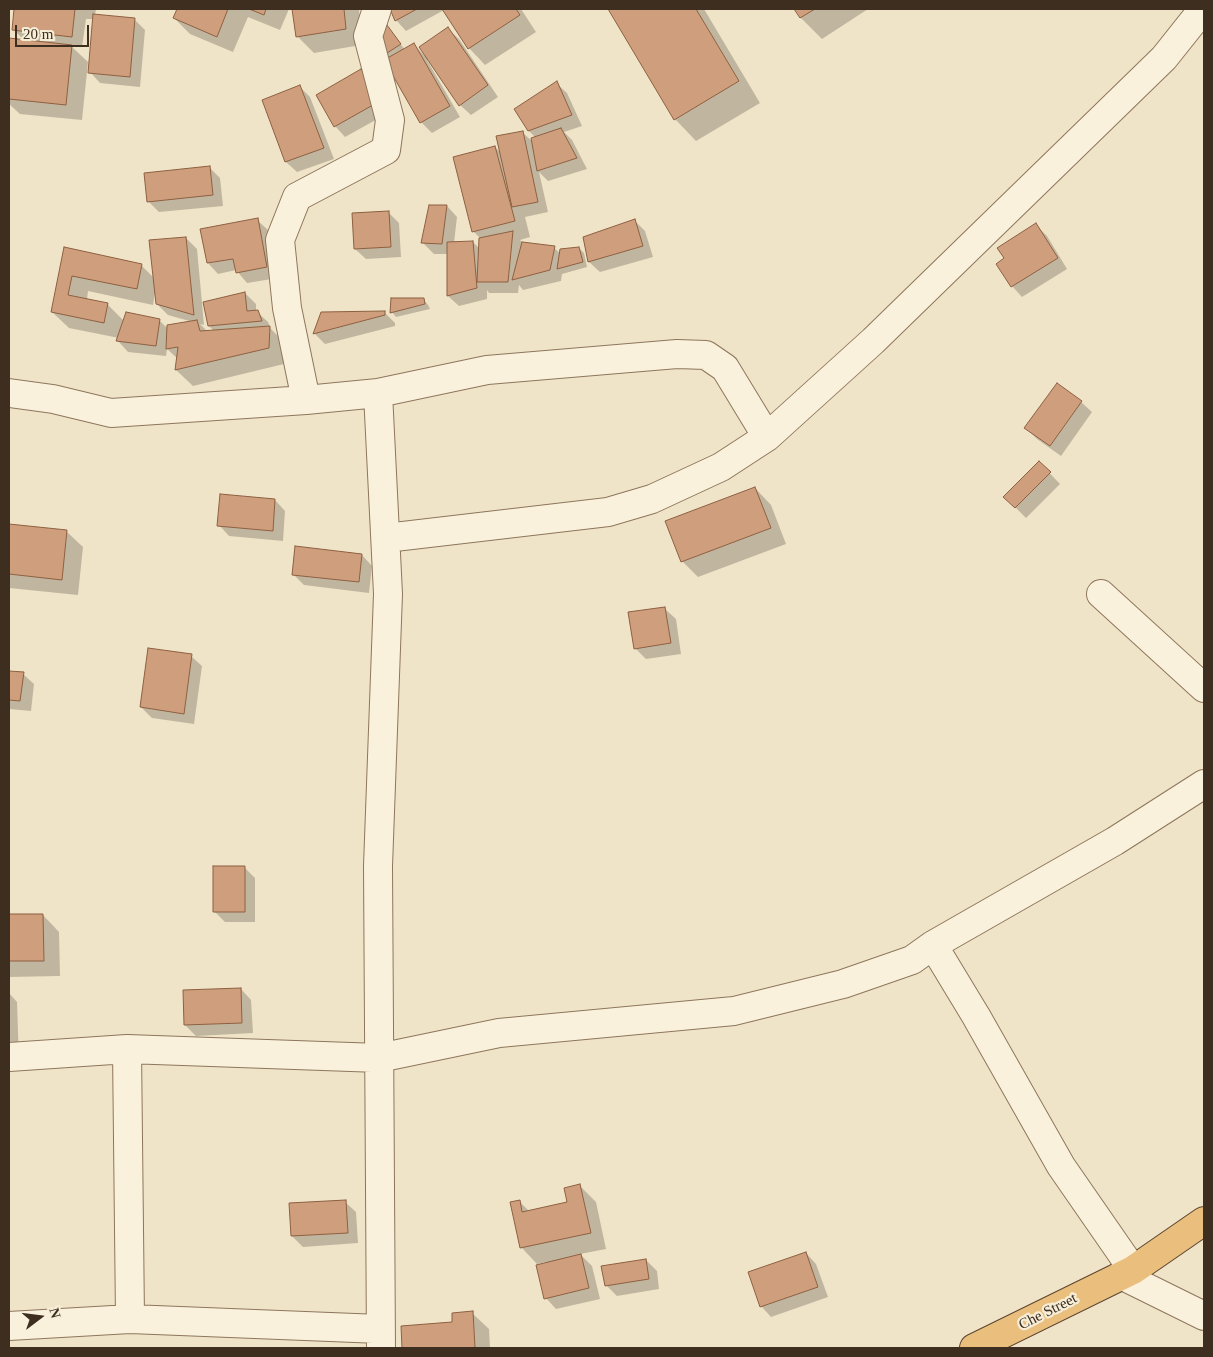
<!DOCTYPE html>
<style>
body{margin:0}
#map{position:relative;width:1213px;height:1357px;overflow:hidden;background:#f0e4c8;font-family:Georgia,serif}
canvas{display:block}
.frame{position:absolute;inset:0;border:10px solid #3d2e20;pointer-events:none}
.north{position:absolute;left:15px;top:1292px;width:50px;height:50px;-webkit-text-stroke:4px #f7eed8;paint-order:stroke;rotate:75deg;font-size:14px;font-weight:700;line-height:20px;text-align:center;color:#3d2e20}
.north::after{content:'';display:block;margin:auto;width:18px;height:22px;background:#3d2e20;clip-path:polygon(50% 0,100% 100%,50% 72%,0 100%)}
.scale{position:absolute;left:15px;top:25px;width:74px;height:22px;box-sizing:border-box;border:2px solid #3d2e20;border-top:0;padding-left:6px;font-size:15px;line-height:18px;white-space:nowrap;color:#3d2e20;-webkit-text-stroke:4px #f7eed8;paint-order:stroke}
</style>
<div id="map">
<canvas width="1213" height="1357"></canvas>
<div class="frame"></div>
<div class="north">N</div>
<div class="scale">20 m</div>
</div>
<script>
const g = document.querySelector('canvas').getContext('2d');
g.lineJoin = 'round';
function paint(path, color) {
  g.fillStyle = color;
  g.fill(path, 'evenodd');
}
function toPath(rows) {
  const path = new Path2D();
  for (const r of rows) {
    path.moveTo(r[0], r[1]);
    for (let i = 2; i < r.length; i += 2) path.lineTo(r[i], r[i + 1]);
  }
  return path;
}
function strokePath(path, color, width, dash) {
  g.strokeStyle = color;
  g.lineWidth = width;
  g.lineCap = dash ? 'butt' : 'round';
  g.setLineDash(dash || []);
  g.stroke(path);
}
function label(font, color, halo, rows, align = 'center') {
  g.font = font + ' Georgia,serif';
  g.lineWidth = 4.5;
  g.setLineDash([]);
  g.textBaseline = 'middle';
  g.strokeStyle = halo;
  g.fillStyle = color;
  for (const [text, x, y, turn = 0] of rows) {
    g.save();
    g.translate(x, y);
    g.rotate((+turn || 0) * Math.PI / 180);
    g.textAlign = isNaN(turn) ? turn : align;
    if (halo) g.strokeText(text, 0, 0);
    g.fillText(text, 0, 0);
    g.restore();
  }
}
const shadow = toPath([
 [15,9,96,9,95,16,134,19,145,30,140,87,100,83,90,72,94,19,86,19,82,47,71,46,88,62,82,120,20,114,9,104,9,40,25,41,13,29],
 [178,9,289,9,280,30,248,17,233,52,190,34,174,18],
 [293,9,359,9,361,45,314,53,298,37],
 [392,9,521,9,536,32,485,65,469,48,444,10,406,31,396,20],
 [610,9,704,9,760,103,696,141,675,119],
 [795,9,868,9,822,39,801,18],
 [387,26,405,50,414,45,425,56,448,29,459,39,498,97,471,115,460,105,428,59,427,60,460,117,432,133,421,122,386,60,389,59,385,54],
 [361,70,372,81,390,112,345,137,335,126],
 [556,83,567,93,582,126,564,132,572,140,587,169,548,181,539,172,548,212,525,217,530,237,520,240,524,244,554,248,561,254,579,248,584,253,587,267,562,274,561,281,523,290,519,285,518,293,489,293,487,290,487,299,459,306,448,296,448,254,434,254,423,243,447,206,457,217,454,243,473,242,480,249,480,238,473,231,495,147,502,154,522,132,533,142,536,138,529,131],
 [300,87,310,97,334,159,297,172,286,162,263,100],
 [209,167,220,178,223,206,159,212,148,201],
 [388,212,399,223,401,257,366,259,355,249],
 [257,220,268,230,278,278,247,283,236,270,218,274,208,263],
 [634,220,645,231,653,257,600,272,589,262],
 [1036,225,1047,236,1067,269,1022,297,1012,286,1006,259],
 [186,238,197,249,204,325,200,324,208,332,214,331,209,326,245,293,256,304,256,311,268,322,271,329,285,343,284,364,193,386,176,370,178,359,167,349,166,356,128,352,118,341,119,338,69,328,52,312,65,249,141,265,154,278],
 [88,291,153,305,155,292,157,304,168,315,193,322,168,329,159,320,124,321,108,305,87,300],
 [423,299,428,305,430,309,396,317,392,312],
 [384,312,395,323,395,326,325,344,315,334,322,313],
 [1081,402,1092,412,1061,456,1037,439,1026,428],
 [1039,462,1060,484,1026,518,1005,497],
 [755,488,771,505,786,544,698,577,682,561],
 [275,500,285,511,283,541,229,536,219,525],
 [9,525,66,531,83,547,78,595,9,588],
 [362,555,372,566,369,593,304,585,293,574],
 [665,609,676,619,681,654,646,659,635,648],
 [191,656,202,666,194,724,152,718,141,707],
 [9,672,23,674,34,684,31,711,9,709],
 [244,867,255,878,255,922,225,922,214,911],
 [9,915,43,915,59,932,60,976,9,977],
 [241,989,251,1000,253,1033,196,1036,185,1025],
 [9,993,17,1002,19,1062,9,1062],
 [580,1186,596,1202,606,1249,580,1254,592,1266,600,1299,556,1309,546,1298,546,1262,537,1264,521,1247,519,1201,530,1212,568,1203],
 [345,1202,356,1212,358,1243,303,1247,292,1236],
 [806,1253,816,1264,828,1297,771,1317,761,1306],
 [646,1260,657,1271,659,1289,617,1296,606,1285],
 [472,1313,489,1329,490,1348,403,1348,402,1327,454,1323]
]);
const building = toPath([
 [14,9,75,9,72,37,12,30,14,9],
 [177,9,228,9,217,37,173,18,177,9],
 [249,9,266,9,264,15,249,9],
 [292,9,344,9,346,29,296,37,292,9],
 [390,9,417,9,395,21,390,9],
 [442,9,516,9,520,15,468,49,442,9],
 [608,9,696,9,739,81,674,120,608,9],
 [794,9,815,9,800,18,794,9],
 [93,14,135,18,130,77,88,73,93,14],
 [387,25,401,44,384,55,373,37,387,25],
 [448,27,488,85,459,106,419,47,448,27],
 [9,38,72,45,66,105,9,99,9,38],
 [414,43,450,106,420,123,384,60,414,43],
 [361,69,380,101,334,127,316,95,361,69],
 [557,81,572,115,528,131,514,109,557,81],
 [300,85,324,148,285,162,262,100,300,85],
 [561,128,577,158,537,171,531,138,561,128],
 [523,131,538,202,512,207,496,136,523,131],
 [495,146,515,221,472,232,453,157,495,146],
 [210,166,213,195,147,202,144,173,210,166],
 [429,205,447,205,442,244,421,243,429,205],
 [389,211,391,247,354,249,352,213,389,211],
 [258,218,267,267,236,273,233,259,207,263,200,229,258,218],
 [635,219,643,246,588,262,583,237,635,219],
 [1036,223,1058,258,1011,287,996,264,1004,258,997,248,1036,223],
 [513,231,508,282,477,282,479,238,513,231],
 [186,237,194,315,156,304,149,240,186,237],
 [473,241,477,288,447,296,447,242,473,241],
 [522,242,555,246,550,270,512,280,522,242],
 [64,247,142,264,137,289,72,276,68,295,108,303,104,323,51,312,64,247],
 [579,247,583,262,557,269,560,249,579,247],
 [245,292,247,311,258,310,262,321,208,326,203,302,245,292],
 [391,298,424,298,425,304,390,313,391,298],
 [385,311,385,315,313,334,321,312,385,311],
 [126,312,160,319,156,346,116,341,126,312],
 [197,320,200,331,270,326,269,348,175,370,178,347,166,349,167,325,197,320],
 [1057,383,1082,401,1050,446,1024,428,1057,383],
 [1039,461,1051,472,1015,508,1003,497,1039,461],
 [755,487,771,528,681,562,665,521,755,487],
 [220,494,275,499,273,531,217,526,220,494],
 [9,524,67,530,62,580,9,574,9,524],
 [295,546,362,554,359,582,292,575,295,546],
 [665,607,671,643,634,649,628,612,665,607],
 [148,648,192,654,184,714,140,707,148,648],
 [9,671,24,672,20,701,9,700,9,671],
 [213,866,245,866,245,912,213,912,213,866],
 [9,914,43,914,44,961,9,961,9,914],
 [241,988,242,1023,184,1025,183,990,241,988],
 [580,1184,591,1233,520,1248,510,1202,520,1200,522,1212,567,1202,564,1188,580,1184],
 [346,1200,348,1233,291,1236,289,1203,346,1200],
 [806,1252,818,1287,760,1307,748,1272,806,1252],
 [581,1254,589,1288,544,1299,536,1265,581,1254],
 [646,1259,649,1279,605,1286,601,1266,646,1259],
 [473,1311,475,1348,402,1348,401,1326,452,1322,452,1313,473,1311]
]);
const minor = toPath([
 [9,393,53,399,111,413,306,400,378,393,487,370,677,354,706,355,725,368,767,437],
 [378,393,388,594,378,866,381,1348],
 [306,400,287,308,280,240,297,197,386,150,390,120,368,36,377,9],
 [386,538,608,512,652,499,721,467,767,437,873,341,1164,58,1203,9],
 [1101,594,1204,688],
 [933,945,976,1016,1061,1166,1133,1270],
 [127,1049,130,1319],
 [9,1057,127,1049,379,1058,499,1033,734,1011,843,984,912,960,933,945,1115,841,1204,784],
 [1121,1275,1204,1316],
 [9,1326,130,1319,380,1329]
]);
const trunk = toPath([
 [974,1348,1133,1270,1204,1221]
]);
const streetNames = [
 ["Che Street",1048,1312,-27]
];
paint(shadow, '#0003');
paint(building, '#cf9f7d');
strokePath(building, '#8d5f41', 1);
strokePath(minor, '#8d765c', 30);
strokePath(trunk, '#5b4430', 30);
strokePath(minor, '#faf1dc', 28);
strokePath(trunk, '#eabe7c', 28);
label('15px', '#3d2e20', '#f7eed8', streetNames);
</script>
